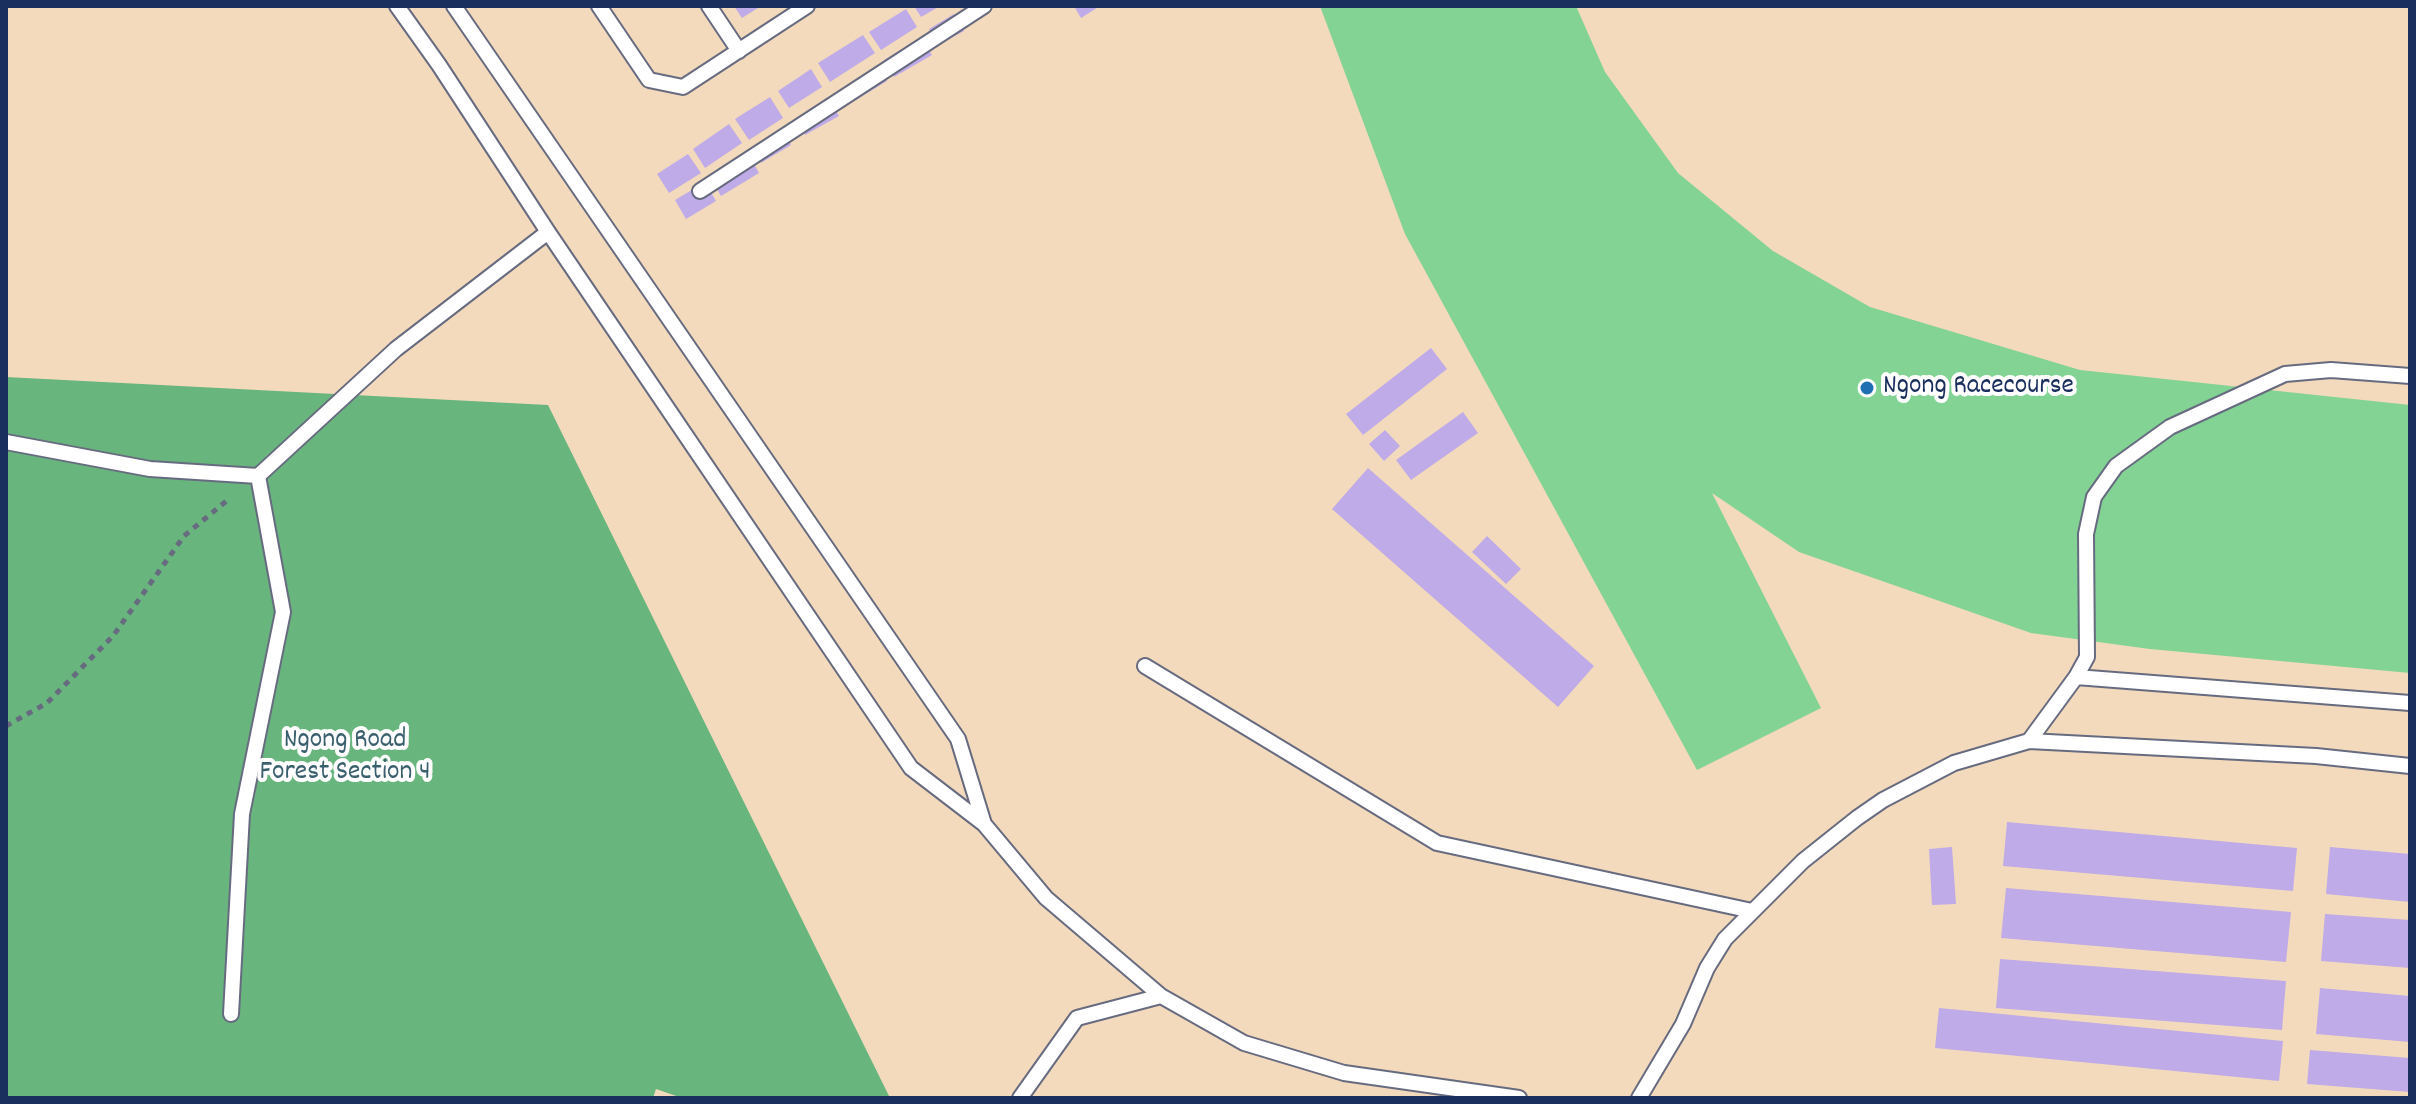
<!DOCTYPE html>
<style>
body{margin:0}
#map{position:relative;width:2416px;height:1104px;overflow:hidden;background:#f3dabd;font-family:Dekko,sans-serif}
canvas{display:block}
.frame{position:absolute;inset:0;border:8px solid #1b2f5e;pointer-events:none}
</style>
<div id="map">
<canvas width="2416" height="1104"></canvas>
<div class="frame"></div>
</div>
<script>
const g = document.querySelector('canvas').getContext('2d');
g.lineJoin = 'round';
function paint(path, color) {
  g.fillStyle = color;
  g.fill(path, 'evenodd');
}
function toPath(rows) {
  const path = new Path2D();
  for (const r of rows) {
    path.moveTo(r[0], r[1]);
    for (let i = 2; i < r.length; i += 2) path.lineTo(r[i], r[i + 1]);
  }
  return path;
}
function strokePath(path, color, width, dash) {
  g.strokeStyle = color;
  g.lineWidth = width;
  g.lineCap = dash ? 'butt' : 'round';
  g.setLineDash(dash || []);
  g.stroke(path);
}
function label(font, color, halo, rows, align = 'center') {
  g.font = font + ' Dekko,sans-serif';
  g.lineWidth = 8;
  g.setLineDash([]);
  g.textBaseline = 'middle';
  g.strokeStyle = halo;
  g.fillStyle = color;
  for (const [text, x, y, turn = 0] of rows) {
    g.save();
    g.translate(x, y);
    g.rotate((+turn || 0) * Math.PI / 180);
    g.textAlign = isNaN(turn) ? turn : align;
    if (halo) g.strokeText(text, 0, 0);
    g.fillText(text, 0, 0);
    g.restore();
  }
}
const green = toPath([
 [1320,6,1576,6,1605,72,1678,173,1773,251,1870,307,2080,370,2410,405,2410,673,2150,649,2031,633,1799,552,1712,493,1821,708,1697,770,1405,234]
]);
const forest = toPath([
 [6,377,548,405,890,1098,682,1098,656,1089,653,1098,6,1098]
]);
const building = toPath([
 [734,6,761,6,742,18],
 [914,6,940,6,921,17],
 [1074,6,1100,6,1081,18],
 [906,9,917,27,881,50,869,32],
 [954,14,964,31,938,45,929,29],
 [863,35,875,53,830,82,818,63],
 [921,38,932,55,894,77,884,60],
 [879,67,887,81,849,104,841,89],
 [811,69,822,87,789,108,778,91],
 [770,97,783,118,749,140,735,119],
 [829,99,839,116,805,135,796,118],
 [729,124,742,143,705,168,693,149],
 [783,129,791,145,761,163,753,147],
 [688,154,701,173,669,193,657,174],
 [749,155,759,173,721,196,710,177],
 [705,182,716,201,686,219,675,200],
 [1431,348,1447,369,1363,435,1346,414],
 [1463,412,1478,433,1411,480,1396,460],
 [1385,430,1400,446,1384,461,1369,444],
 [1368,468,1594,666,1558,707,1332,509],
 [1487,536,1521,569,1506,584,1472,552],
 [2007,822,2297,848,2293,891,2003,866],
 [1952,847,1956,904,1932,905,1929,849],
 [2330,847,2410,854,2410,902,2326,894],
 [2006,888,2291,912,2286,962,2001,938],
 [2325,914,2410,920,2410,968,2321,961],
 [2000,959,2286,981,2282,1030,1996,1008],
 [2320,988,2410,996,2410,1042,2316,1034],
 [1939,1008,2283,1041,2279,1081,1935,1048],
 [2310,1050,2410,1058,2410,1092,2307,1084]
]);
const path = toPath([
 [6,726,47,703,113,636,184,536,230,498]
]);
const lane = toPath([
 [397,6,439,65,548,232,911,768,984,824,1046,898,1161,996,1244,1043,1344,1073,1519,1098],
 [454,6,958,739,984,824],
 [599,6,649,80,683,87,807,6],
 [709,6,739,51],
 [700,191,984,6],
 [6,442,150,469,258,476,396,349,548,232],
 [1145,666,1437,843,1752,911],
 [2076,677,2410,703],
 [2029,741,2076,677,2087,657,2086,534,2094,497,2116,466,2170,427,2285,374,2331,370,2410,376],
 [231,1014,242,814,283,612,258,476],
 [1020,1098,1077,1018,1161,996],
 [1639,1098,1683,1024,1707,968,1725,939,1803,861,1857,818,1883,800,1954,763,2029,741,2316,756,2410,766]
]);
const markers = [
 [1867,388,8,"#1f6fb2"]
];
const poiNames = [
 ["Ngong Racecourse",1883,388]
];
const parkNames = [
 ["Ngong Road",345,742],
 ["Forest Section 4",345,774]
];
paint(green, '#82d394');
paint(forest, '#69b57e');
paint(building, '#bfabe7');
strokePath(lane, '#676b7f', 18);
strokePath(path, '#676b7f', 5, [6, 6]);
strokePath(lane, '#fff', 14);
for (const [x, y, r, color] of markers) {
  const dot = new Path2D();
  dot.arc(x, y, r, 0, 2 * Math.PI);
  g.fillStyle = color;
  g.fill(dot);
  strokePath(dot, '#fff', 3);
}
label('28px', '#1b2f5e', '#fff', poiNames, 'left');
label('28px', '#3a606e', '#fff', parkNames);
</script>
